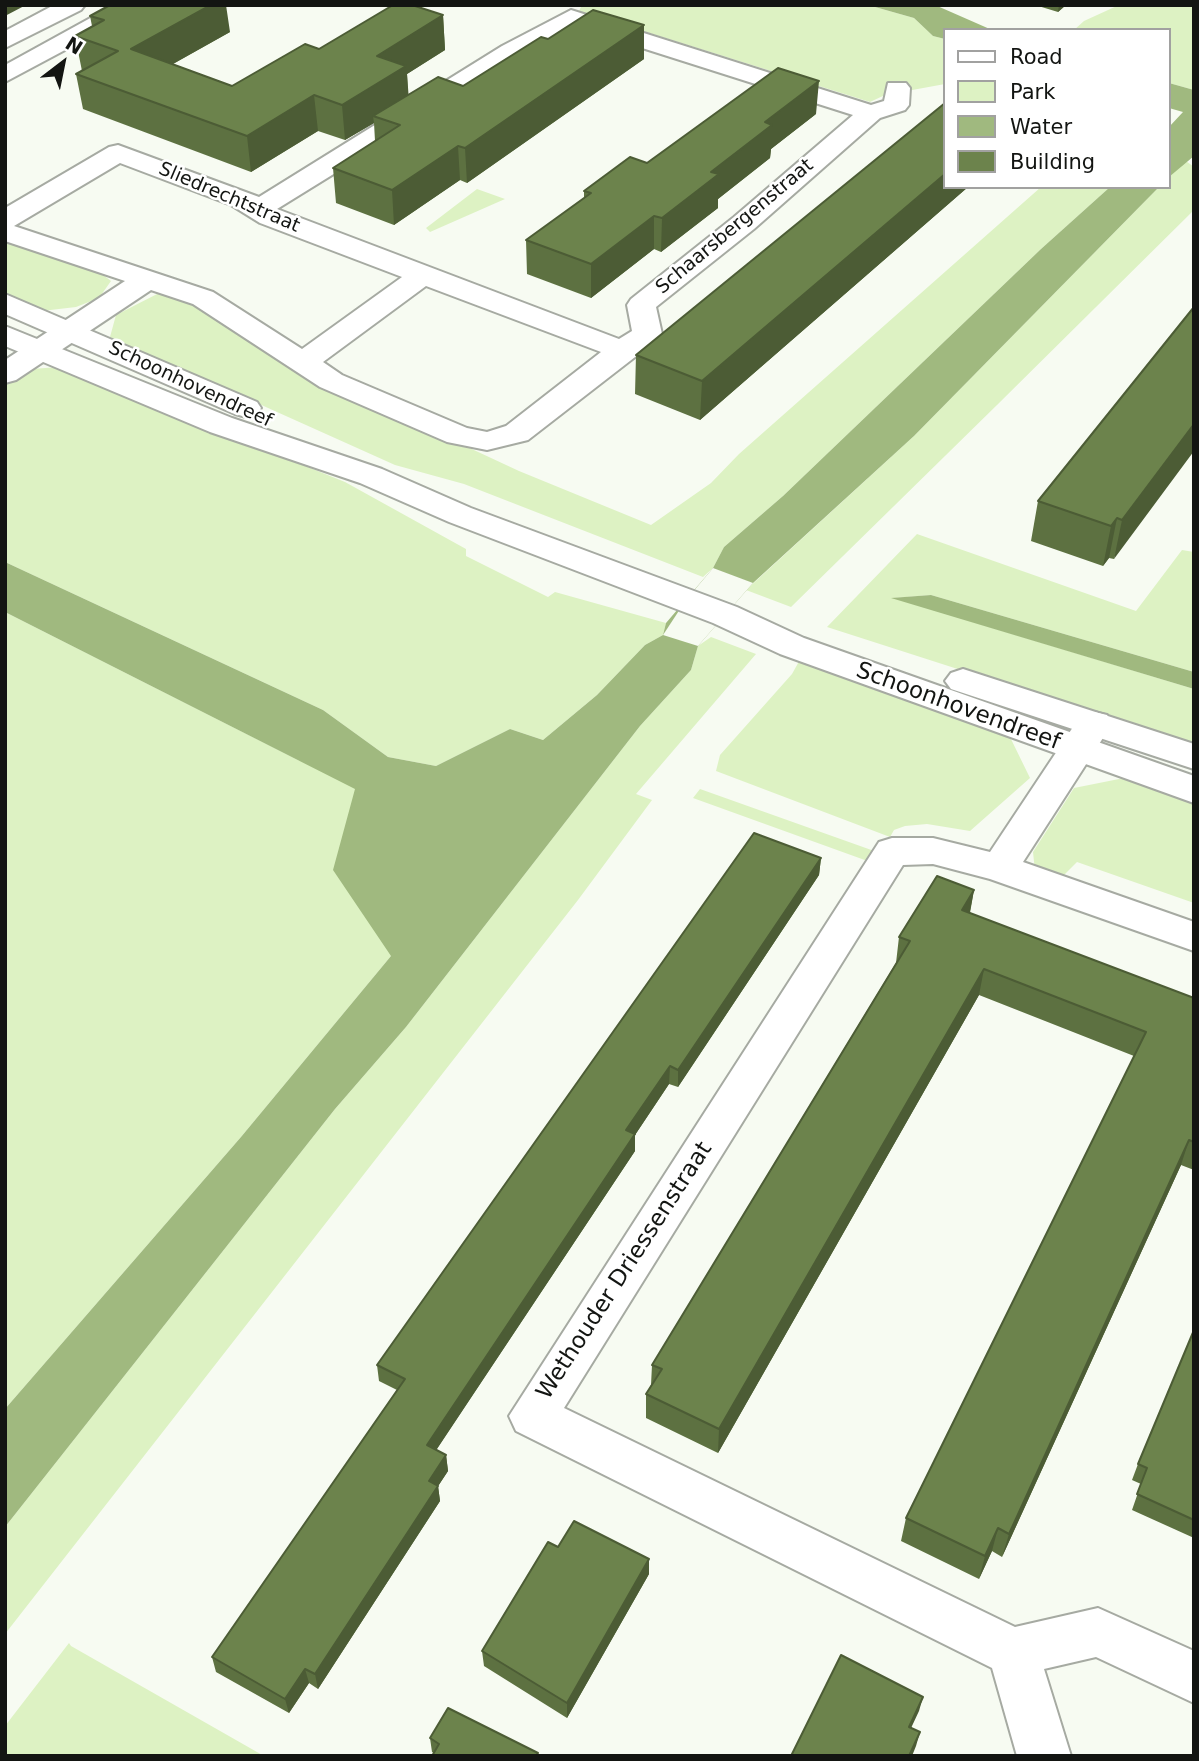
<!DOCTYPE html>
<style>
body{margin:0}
#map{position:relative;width:1199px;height:1761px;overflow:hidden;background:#f7fbf2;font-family:"DejaVu Sans",sans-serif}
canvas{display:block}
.frame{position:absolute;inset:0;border:7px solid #131512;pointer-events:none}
.legend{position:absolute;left:943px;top:28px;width:228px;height:161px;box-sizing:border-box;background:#fff;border:2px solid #a1a1a0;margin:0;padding:9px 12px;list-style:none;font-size:21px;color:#131512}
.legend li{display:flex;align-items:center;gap:14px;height:35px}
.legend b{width:35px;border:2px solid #a1a1a0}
.north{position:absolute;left:28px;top:28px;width:70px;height:70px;-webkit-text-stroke:5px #fff;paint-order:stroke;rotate:32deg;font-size:19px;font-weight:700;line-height:28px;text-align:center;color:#131512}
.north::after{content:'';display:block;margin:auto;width:24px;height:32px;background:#131512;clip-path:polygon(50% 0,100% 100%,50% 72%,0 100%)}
</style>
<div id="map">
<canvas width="1199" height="1761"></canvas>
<div class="frame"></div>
<ul class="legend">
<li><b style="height:9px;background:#fff"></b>Road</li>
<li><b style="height:19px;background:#ddf2c3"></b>Park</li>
<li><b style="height:19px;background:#a0b97f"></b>Water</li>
<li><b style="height:19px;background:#6c834c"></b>Building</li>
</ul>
<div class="north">N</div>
</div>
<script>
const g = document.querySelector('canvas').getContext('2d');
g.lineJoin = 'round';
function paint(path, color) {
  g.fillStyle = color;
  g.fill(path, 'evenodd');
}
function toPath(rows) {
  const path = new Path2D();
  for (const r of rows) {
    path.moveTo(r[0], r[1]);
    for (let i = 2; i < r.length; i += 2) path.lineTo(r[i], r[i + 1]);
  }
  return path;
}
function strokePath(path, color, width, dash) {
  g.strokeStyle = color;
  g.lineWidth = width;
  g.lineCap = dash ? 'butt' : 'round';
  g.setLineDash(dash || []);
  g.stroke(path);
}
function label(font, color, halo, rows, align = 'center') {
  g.font = font + ' "DejaVu Sans",sans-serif';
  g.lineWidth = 5;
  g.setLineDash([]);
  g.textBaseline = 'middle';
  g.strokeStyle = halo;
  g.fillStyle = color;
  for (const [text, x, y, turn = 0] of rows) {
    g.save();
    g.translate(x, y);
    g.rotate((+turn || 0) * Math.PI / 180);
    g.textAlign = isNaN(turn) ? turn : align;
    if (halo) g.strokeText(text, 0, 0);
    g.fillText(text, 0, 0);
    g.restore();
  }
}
const green = toPath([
 [582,5,868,5,914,18,933,36,945,39,945,84,885,95,870,102,579,11],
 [1119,5,1194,5,1194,90,1169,83,1169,30,1074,30,1084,21],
 [1186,161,1194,167,1194,210,997,405,791,607,746,590,914,436,1159,187,1169,187,1169,177],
 [1041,187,1110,187,1041,249,783,496,724,547,713,568,703,577,464,484,395,465,110,337,116,315,161,292,195,306,418,424,519,471,651,525,711,483,739,454],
 [477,189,505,199,430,232,426,228],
 [5,240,94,268,111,281,99,298,76,307,42,311,5,296],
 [60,367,345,482,466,549,466,556,548,597,555,592,666,623,663,635,645,645,597,695,543,740,510,729,436,766,388,757,323,710,5,562,5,379,16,370],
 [917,534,1136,611,1182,550,1194,552,1194,672,931,595,894,598,1194,689,1194,745,827,627],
 [5,612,300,761,296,754,389,807,391,956,241,1137,5,1409],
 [711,637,756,654,636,794,652,800,578,900,5,1634,5,1527,335,1109,406,1027,640,726,691,670,698,646],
 [802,656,1009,735,1030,778,970,831,927,824,905,826,894,830,890,837,716,771,720,755,792,674],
 [1129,777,1194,799,1194,903,1077,862,1060,879,1035,871,1033,852,1074,788],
 [700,789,877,852,873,863,693,798],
 [69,1643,71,1646,264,1756,5,1756,5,1726]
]);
const water = toPath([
 [868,5,935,5,992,30,945,30,945,39,933,36,914,18],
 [1169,83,1194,90,1194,156,1169,177,1169,127,1183,112,1169,108],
 [1110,187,1159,187,914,436,753,583,698,646,691,670,640,726,406,1027,335,1109,5,1527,5,1409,241,1137,391,956,333,870,355,789,5,612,5,562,323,710,388,757,436,766,510,729,543,740,597,695,645,645,663,635,666,623,713,568,724,547,783,496,1041,249],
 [931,595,1194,672,1194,689,891,598]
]);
const pier = toPath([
 [713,568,753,583,698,646,663,635,686,600]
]);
const minor = toPath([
 [54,5,85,5,81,10,5,48,5,31,54,5],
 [114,5,144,5,140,10,5,82,5,65,114,5],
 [571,10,871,105,884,101,888,83,906,83,910,88,909,105,905,110,880,118,754,229,656,307,662,334,657,340,528,440,487,450,447,442,320,387,193,304,151,290,16,380,5,383,5,360,125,281,5,241,5,208,109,147,118,145,259,197,502,46,571,10],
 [573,26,853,115,734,217,631,299,627,305,632,331,619,339,277,209,573,26],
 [120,163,231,205,260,223,402,277,302,349,213,292,14,226,120,163],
 [426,286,601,352,506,426,487,432,467,428,342,375,323,362,426,286],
 [1094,712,1107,715,1112,724,1023,862,1194,922,1194,951,990,879,933,864,903,865,564,1408,1015,1627,1098,1608,1194,1651,1194,1703,1096,1657,1044,1669,1071,1756,1017,1756,992,1668,516,1431,509,1416,879,842,892,838,933,838,990,852,1081,715,1094,712]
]);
const tertiary = toPath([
 [5,294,257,402,261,408,257,414,246,417,235,414,5,314,5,294],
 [5,326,232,418,382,469,471,508,737,607,804,638,1194,776,1194,803,780,654,713,623,449,522,360,483,210,432,5,346,5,326],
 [963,669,1194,744,1194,769,951,689,945,681,951,673,963,669]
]);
const wall = toPath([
 [1035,5,1066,5,1058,12],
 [443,15,445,50,407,74,408,95,463,86,548,39,644,59,467,183,460,180,394,225,336,203,333,168,375,141,374,123,345,140,318,131,251,172,83,109,76,74,82,71,75,36,92,26,90,16,230,32,173,64,232,86,319,49],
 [816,114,771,149,770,158,718,199,718,208,661,252,654,249,591,298,527,274,526,240,584,199,584,191,647,163],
 [968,187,700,420,635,394,636,355],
 [1194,307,1114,559,1109,558,1103,566,1031,541,1038,501],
 [821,858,819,875,678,1087,669,1084,635,1135,635,1151,436,1450,446,1455,448,1471,438,1486,440,1501,318,1689,309,1683,289,1713,216,1672,212,1657,397,1390,379,1381,377,1365],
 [974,890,970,913,1194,998,1194,1170,1181,1165,1002,1557,992,1551,979,1579,901,1541,906,1518,1134,1056,979,995,718,1453,646,1418,646,1394,651,1385,652,1365,896,963,899,937],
 [1194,1330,1194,1538,1132,1510,1141,1484,1132,1480,1138,1464],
 [558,1547,649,1574,567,1718,484,1666,482,1651],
 [430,1738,538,1753,538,1756,432,1756,434,1753,432,1752]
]);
const shadedWall = toPath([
 [5,5,26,5,5,16],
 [211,5,226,5,230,32,137,84,131,49],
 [1059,5,1066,5,1058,12],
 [443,15,445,50,407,74,409,101,373,116,374,123,345,140,342,105,377,56],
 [644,25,644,59,467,183,465,148],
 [819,81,816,114,771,149,770,158,718,199,718,208,661,252,662,218,765,122],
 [314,95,318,131,251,172,247,136],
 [458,146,460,180,394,225,392,190],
 [945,174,945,187,968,187,700,420,702,381],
 [654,216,654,249,591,298,591,264],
 [1194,424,1194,451,1114,559,1122,520],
 [1117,518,1109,558,1103,566,1111,526],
 [821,858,819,875,678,1087,678,1070],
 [974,890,969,916,962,910],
 [984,969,979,995,718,1453,719,1429],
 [670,1066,669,1084,635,1135,635,1151,429,1461,427,1445,626,1130],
 [1189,1140,1181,1165,1002,1557,1009,1534],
 [446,1455,448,1471,431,1497,429,1481],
 [438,1486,440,1501,318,1689,315,1674],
 [998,1528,992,1551,979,1579,985,1556],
 [649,1559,649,1574,567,1718,567,1703],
 [305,1669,309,1683,289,1713,285,1699],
 [923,1697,919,1711,905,1741,909,1727],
 [920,1732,916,1746,912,1756,909,1756]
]);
const building = toPath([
 [110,5,211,5,131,49,232,86,305,44,319,49,393,5,412,5,443,15,377,56,406,66,342,105,314,95,247,136,76,74,118,51,75,36,104,20,90,16,110,5],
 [593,10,644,25,465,148,458,146,392,190,333,168,400,125,373,116,438,77,463,86,541,37,548,39,593,10],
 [778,68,819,81,765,122,772,125,711,172,719,174,662,218,654,216,591,264,526,240,591,193,584,191,630,157,647,163,778,68],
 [945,103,945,174,702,381,636,355,945,103],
 [1194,307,1194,424,1122,520,1117,518,1111,526,1038,501,1194,307],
 [754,833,821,858,678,1070,670,1066,626,1130,635,1134,427,1445,446,1455,429,1481,438,1486,315,1674,305,1669,285,1699,212,1657,405,1379,377,1365,754,833],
 [937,876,974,890,962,910,1194,998,1194,1142,1189,1140,1009,1534,998,1528,985,1556,906,1518,1146,1032,984,969,719,1429,646,1394,662,1369,652,1365,910,941,899,937,937,876],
 [1194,1330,1194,1520,1137,1494,1147,1468,1138,1464,1194,1330],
 [574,1521,649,1559,567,1703,482,1651,548,1542,558,1547,574,1521],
 [841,1655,923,1697,909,1727,920,1732,909,1756,791,1756,841,1655],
 [448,1708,538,1753,536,1756,432,1756,439,1744,430,1738,448,1708]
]);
const farStreetnames = [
 ["Sliedrechtstraat",229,198,23],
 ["Schaarsbergenstraat",735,227,-40],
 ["Schoonhovendreef",190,385,25]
];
const streetNames = [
 ["Schoonhovendreef",958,707,20],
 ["Wethouder Driessenstraat",625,1271,-57]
];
paint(green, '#ddf2c3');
paint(water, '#a0b97f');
paint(pier, '#f7fbf2');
strokePath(minor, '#a6aaa2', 4);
strokePath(tertiary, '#a6aaa2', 4);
paint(minor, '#fff');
paint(tertiary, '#fff');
paint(wall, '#5d7141');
paint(shadedWall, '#4c5c35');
paint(building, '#6c834c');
strokePath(building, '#4c5c35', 2);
label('19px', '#131512', '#fff', farStreetnames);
label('23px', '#131512', '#fff', streetNames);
</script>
